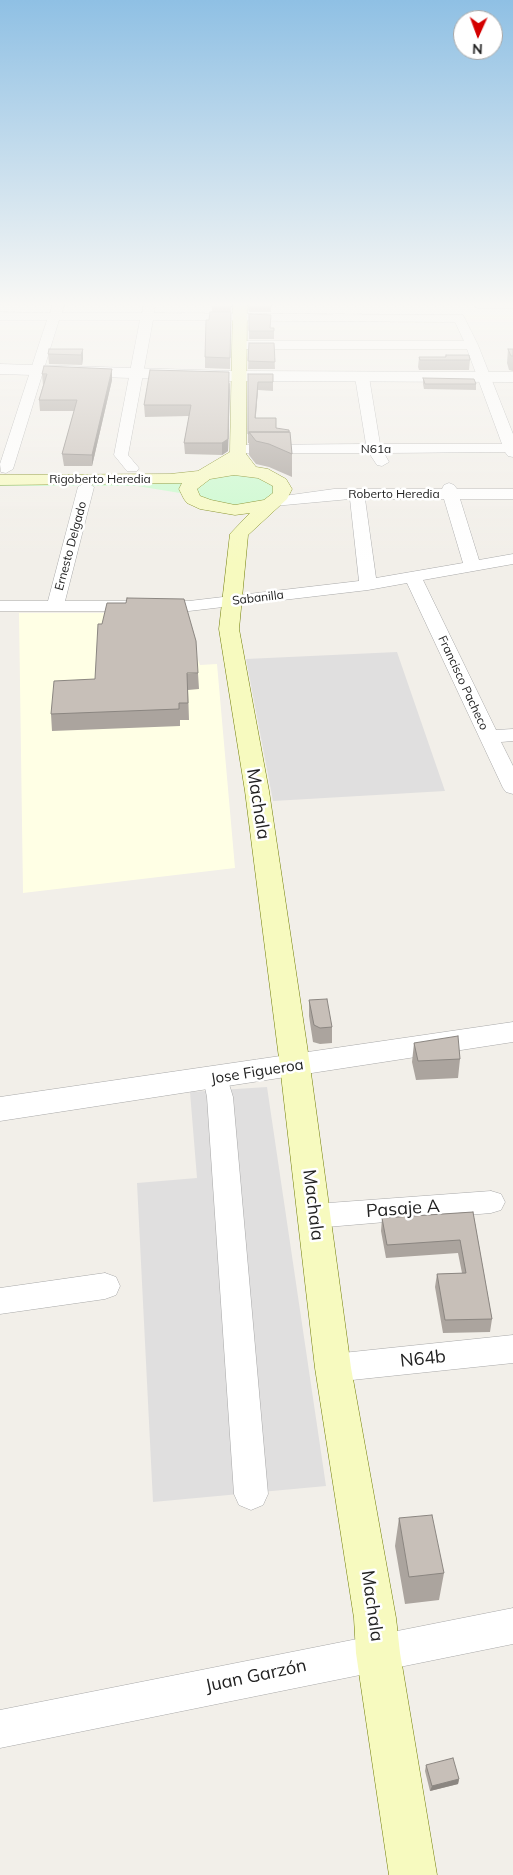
<!DOCTYPE html>
<meta charset="utf-8">
<style>
body{margin:0}
#map{position:relative;width:513px;height:1875px;overflow:hidden;background:#f2efe9;font-family:Mulish,sans-serif}
canvas{display:block}
.north{position:absolute;left:453px;top:10px;width:50px;height:50px;box-sizing:border-box;background:#fff;border:1px solid #a7a7a7;border-radius:50%;rotate:182deg;font-size:14px;font-weight:700;line-height:20px;text-align:center;color:#222}
.north::after{content:'';display:block;margin:auto;width:18px;height:22px;background:#d40000;clip-path:polygon(50% 0,100% 100%,50% 72%,0 100%)}
</style>
<div id="map">
<canvas width="513" height="1875"></canvas>
<div class="north">N</div>
</div>
<script>
const g = document.querySelector('canvas').getContext('2d');
g.lineJoin = 'round';
function paint(path, color) {
  g.fillStyle = color;
  g.fill(path, 'evenodd');
}
function toPath(rows) {
  const path = new Path2D();
  for (const r of rows) {
    path.moveTo(r[0], r[1]);
    for (let i = 2; i < r.length; i += 2) path.lineTo(r[i], r[i + 1]);
  }
  return path;
}
function strokePath(path, color, width, dash) {
  g.strokeStyle = color;
  g.lineWidth = width;
  g.lineCap = dash ? 'butt' : 'round';
  g.setLineDash(dash || []);
  g.stroke(path);
}
function label(font, color, halo, rows, align = 'center') {
  g.font = font + ' Mulish,sans-serif';
  g.lineWidth = 5;
  g.setLineDash([]);
  g.textBaseline = 'middle';
  g.strokeStyle = halo;
  g.fillStyle = color;
  for (const [text, x, y, turn = 0] of rows) {
    g.save();
    g.translate(x, y);
    g.rotate((+turn || 0) * Math.PI / 180);
    g.textAlign = isNaN(turn) ? turn : align;
    if (halo) g.strokeText(text, 0, 0);
    g.fillText(text, 0, 0);
    g.restore();
  }
}
const residential = toPath([
 [397,652,445,791,273,801,246,659],
 [267,1087,326,1486,153,1502,137,1183,197,1178,190,1092]
]);
const education = toPath([
 [19,613,180,613,200,665,217,664,235,868,23,893]
]);
const park = toPath([
 [218,474,257,475,277,489,269,500,232,507,198,498,194,487],
 [182,480,186,494,137,486,0,486,0,481]
]);
const minor = toPath([
 [53,302,65,302,62,313,142,313,144,302,156,302,154,313,463,315,478,345,513,434,513,457,508,456,505,452,384,453,389,462,382,466,377,465,369,453,239,453,232,449,239,445,366,444,355,377,362,373,369,377,380,444,502,444,467,349,240,349,234,345,240,341,464,341,455,322,153,320,128,455,139,468,137,471,127,471,114,455,140,320,59,320,13,469,6,473,1,472,0,464,47,320,0,320,0,312,50,313,53,302],
 [475,302,513,302,513,308,479,308,475,307,475,302],
 [86,482,94,487,65,601,189,601,359,581,350,499,274,506,269,504,266,501,269,498,334,489,442,489,444,485,449,483,454,485,457,489,513,489,513,499,460,499,479,560,513,554,513,564,423,580,496,730,513,729,513,741,501,742,513,766,513,794,506,792,503,788,407,583,368,590,189,611,0,611,0,601,48,601,78,487,86,482],
 [365,499,444,499,463,563,376,578,365,499],
 [216,1068,225,1071,233,1097,268,1494,263,1505,251,1510,239,1505,234,1494,207,1097,203,1078,207,1071,216,1068],
 [491,1191,501,1194,505,1202,501,1210,491,1213,315,1228,305,1224,301,1216,305,1208,315,1204,491,1191],
 [105,1273,116,1277,120,1286,116,1295,105,1299,0,1314,0,1288,105,1273],
 [513,1335,513,1363,333,1382,322,1378,317,1368,322,1358,333,1354,513,1335],
 [513,1608,513,1644,0,1748,0,1710,513,1608]
]);
const tertiary = toPath([
 [0,364,230,371,513,372,513,382,230,381,0,374,0,364],
 [513,1022,513,1042,0,1121,0,1097,513,1022]
]);
const secondary = toPath([
 [233,302,247,302,246,454,256,467,268,469,286,479,292,489,287,499,248,535,239,629,269,791,310,1066,351,1368,396,1618,400,1653,437,1875,389,1875,356,1653,354,1618,315,1368,280,1066,245,791,219,629,230,534,250,513,235,515,200,509,187,503,184,499,179,489,182,483,0,485,0,475,170,474,198,471,230,452,233,302],
 [234,475,258,478,273,486,273,493,264,500,235,505,211,500,200,496,197,489,210,479,234,475]
]);
const wall = toPath([
 [232,302,231,312,212,312,212,307],
 [247,302,271,302,271,312,249,312],
 [231,312,230,369,205,368,205,357,209,320],
 [249,314,270,328,274,328,274,339,249,339],
 [249,343,274,343,275,369,248,369],
 [83,349,83,358,82,365,49,364,48,354],
 [508,349,513,349,513,371,509,370,507,363],
 [446,355,470,360,469,370,419,370,418,367,419,357,445,357],
 [42,374,112,380,92,466,64,466,62,454,74,411,40,411,39,400,43,385],
 [248,374,273,374,273,391,258,390,255,418,276,428,292,454,292,477,269,467,256,464,249,455,249,443,248,443],
 [423,378,476,384,476,390,424,389,423,384],
 [230,383,228,451,222,455,185,454,184,443,189,416,145,417,144,405],
 [198,673,199,689,188,690,189,720,180,720,180,726,52,731,51,714,95,679],
 [309,1000,332,1027,332,1043,320,1044,313,1042,309,1016],
 [414,1043,460,1059,458,1078,416,1080,412,1062],
 [473,1212,492,1319,490,1332,443,1333,435,1287,437,1274,462,1273,458,1253,386,1258,381,1231,382,1218],
 [399,1518,444,1573,439,1600,405,1604,395,1546],
 [426,1765,459,1779,458,1784,430,1791,425,1771]
]);
const shadedWall = toPath([
 [83,349,83,358,82,365,81,355],
 [112,369,112,380,92,466,92,455],
 [258,382,258,390,255,427,255,418],
 [230,383,228,451,222,455,222,443],
 [459,1779,458,1784,430,1791,432,1786]
]);
const building = toPath([
 [213,302,231,302,231,307,212,307,213,302],
 [248,302,271,302,271,307,249,307,248,302],
 [210,312,231,312,230,358,205,357,206,320,209,320,210,312],
 [249,314,271,315,270,328,274,328,274,331,249,331,249,314],
 [249,343,274,343,275,362,248,361,249,343],
 [49,349,83,349,81,355,48,354,49,349],
 [508,349,513,349,513,356,511,356,508,349],
 [446,355,469,355,470,360,420,360,419,357,446,357,446,355],
 [44,366,112,369,92,455,62,454,77,400,39,400,47,374,42,374,44,366],
 [150,370,229,372,228,439,222,443,184,443,191,405,144,405,150,370],
 [248,374,273,374,273,382,258,382,255,418,276,418,276,428,289,430,289,432,249,432,249,434,248,434,248,374],
 [423,378,474,379,476,384,425,384,423,378],
 [249,432,290,432,292,454,269,444,256,441,249,432],
 [127,598,184,599,196,641,198,673,187,673,188,703,179,703,179,709,51,714,54,681,95,679,98,624,102,624,107,603,126,603,127,598],
 [327,999,332,1027,320,1028,314,1025,309,1000,327,999],
 [458,1036,460,1059,418,1061,414,1043,458,1036],
 [473,1212,492,1319,445,1320,437,1274,466,1273,460,1240,387,1245,382,1218,473,1212],
 [432,1515,444,1573,409,1577,399,1518,432,1515],
 [453,1758,459,1779,432,1786,426,1765,453,1758]
]);
const farStreetnames = [
 ["N61a",376,449],
 ["Rigoberto Heredia",100,479],
 ["Roberto Heredia",394,494],
 ["Ernesto Delgado",71,546,-75],
 ["Sabanilla",258,598,-7],
 ["Francisco Pacheco",463,683,65]
];
const streetNames = [
 ["Jose Figueroa",257,1072,-9]
];
const nearStreetnames = [
 ["Machala",258,804,81],
 ["Machala",313,1205,83],
 ["Pasaje A",403,1209,-4],
 ["N64b",423,1359,-6],
 ["Machala",372,1606,82],
 ["Juan Garzón",256,1676,-12]
];
paint(residential, '#e0dfdf');
paint(education, '#ffffe5');
paint(park, '#c8facc');
strokePath(minor, '#a9a9a9', 1);
strokePath(tertiary, '#a9a9a9', 1);
strokePath(secondary, '#707d05', 1);
paint(minor, '#fff');
paint(tertiary, '#fff');
paint(secondary, '#f7fabf');
paint(wall, '#aba49e');
paint(shadedWall, '#8b8681');
paint(building, '#c7bfb8');
strokePath(building, '#8b8681', 1);
const sky = g.createLinearGradient(0, 0, 0, 564);
sky.addColorStop(0, '#8fc0e4');
sky.addColorStop(0.54, '#f9f8f5');
sky.addColorStop(1, '#f9f8f500');
g.fillStyle = sky;
g.fillRect(0, 0, 513, 564);
label('12px', '#222', '#fff', farStreetnames);
label('15px', '#222', '#fff', streetNames);
label('18px', '#222', '#fff', nearStreetnames);
</script>
